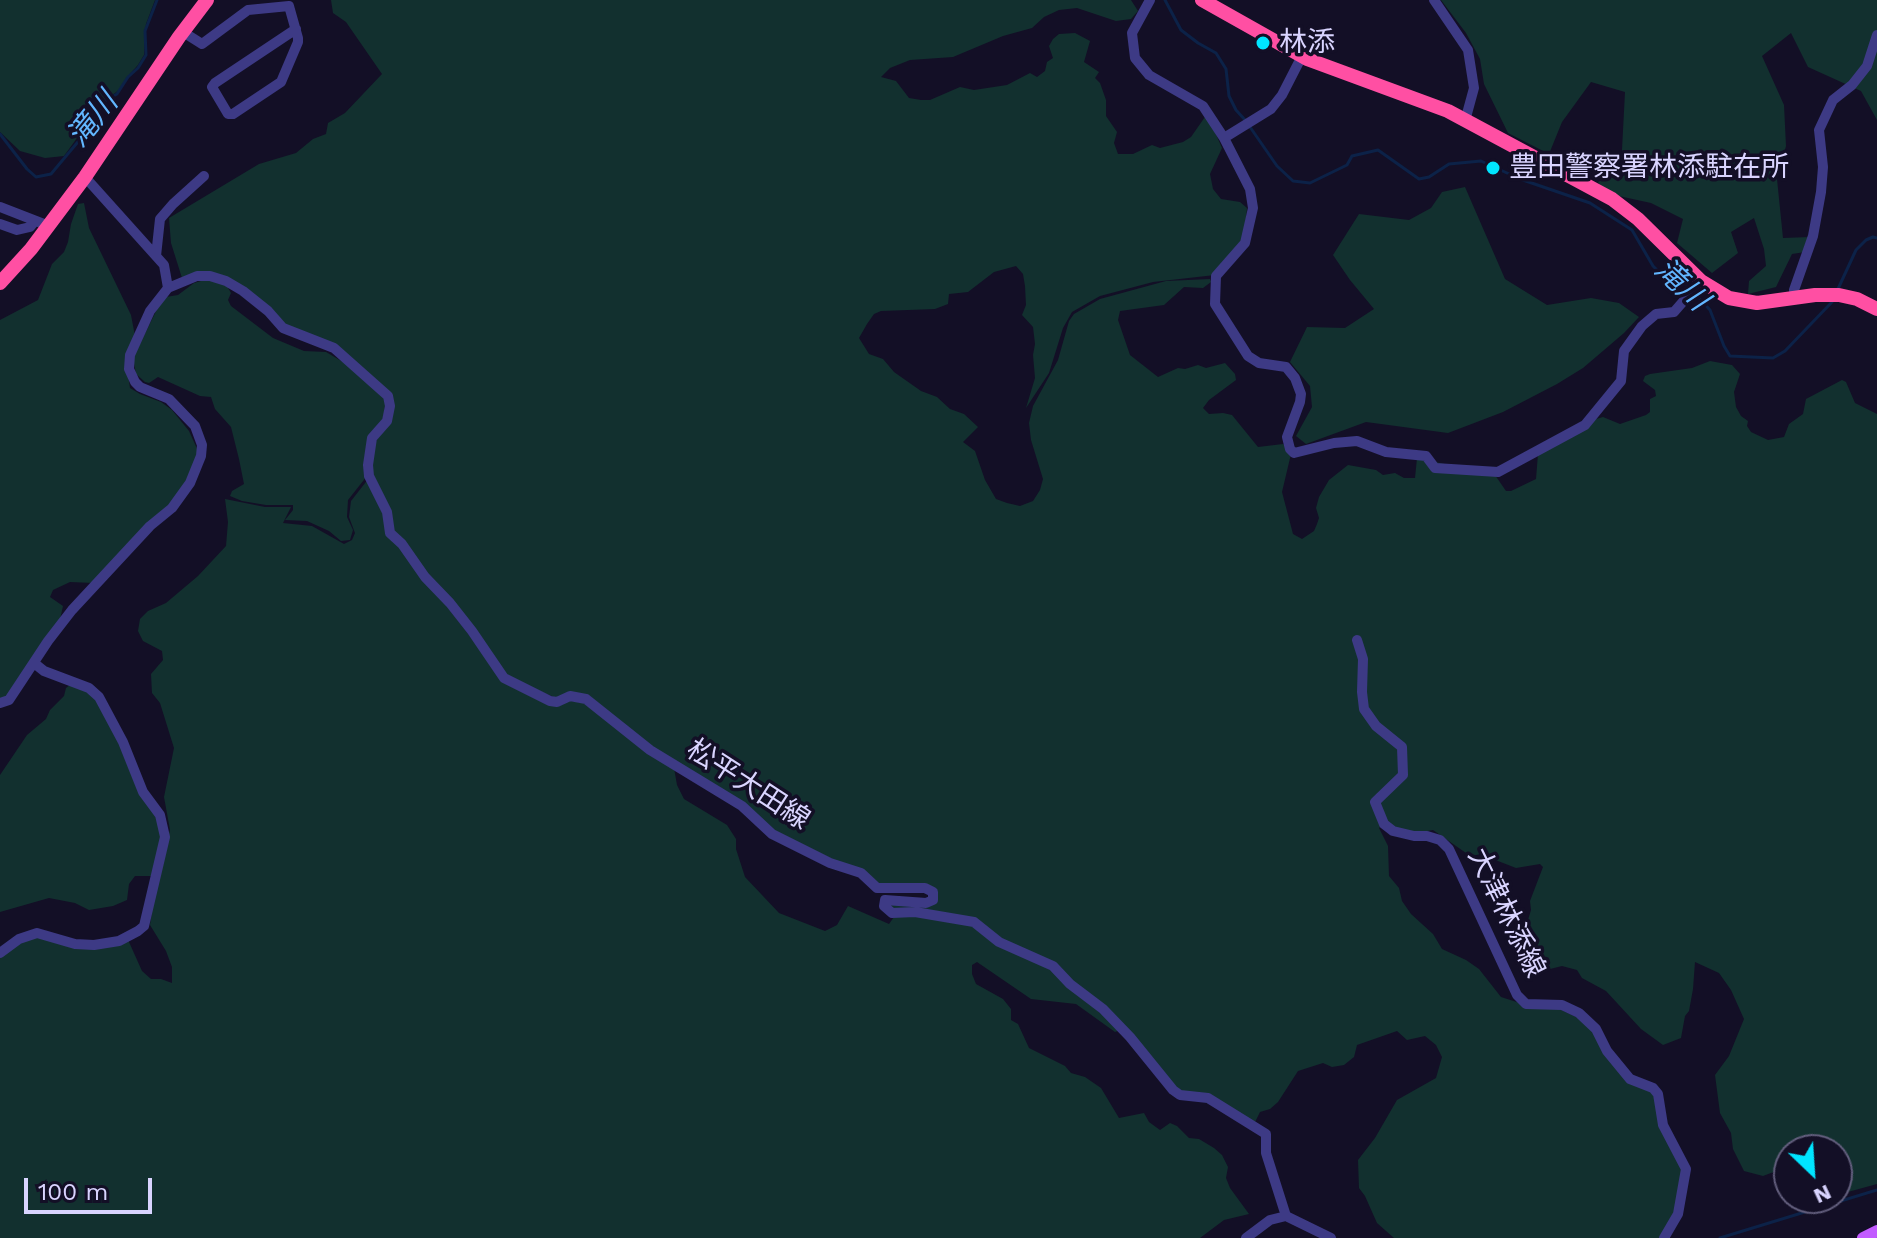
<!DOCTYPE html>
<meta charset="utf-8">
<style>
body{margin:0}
#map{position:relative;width:1877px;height:1238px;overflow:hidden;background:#130f26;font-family:"Work Sans",sans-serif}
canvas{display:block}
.north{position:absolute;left:1773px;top:1134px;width:80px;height:80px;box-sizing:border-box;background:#130f26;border:2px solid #625e7d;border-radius:50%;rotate:155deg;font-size:22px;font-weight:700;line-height:32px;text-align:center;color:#d9d4ff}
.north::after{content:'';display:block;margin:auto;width:28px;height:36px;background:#00e5ff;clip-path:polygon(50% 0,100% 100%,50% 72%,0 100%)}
.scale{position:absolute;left:24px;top:1178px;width:128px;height:36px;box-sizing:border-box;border:4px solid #d9d4ff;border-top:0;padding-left:10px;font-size:24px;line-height:28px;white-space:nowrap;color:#d9d4ff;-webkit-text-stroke:6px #130f26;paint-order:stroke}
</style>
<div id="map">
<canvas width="1877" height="1238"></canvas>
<div class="north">N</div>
<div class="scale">100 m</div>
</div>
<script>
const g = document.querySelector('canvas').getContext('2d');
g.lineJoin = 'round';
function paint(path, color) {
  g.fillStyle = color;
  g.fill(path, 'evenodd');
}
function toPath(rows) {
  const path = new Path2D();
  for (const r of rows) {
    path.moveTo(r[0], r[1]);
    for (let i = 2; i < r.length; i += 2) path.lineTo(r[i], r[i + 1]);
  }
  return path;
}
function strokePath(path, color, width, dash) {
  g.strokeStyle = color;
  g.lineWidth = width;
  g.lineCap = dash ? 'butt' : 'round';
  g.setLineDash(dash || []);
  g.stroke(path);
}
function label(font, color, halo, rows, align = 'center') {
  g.font = font + ' "Work Sans","Noto Sans JP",sans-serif';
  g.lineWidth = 7;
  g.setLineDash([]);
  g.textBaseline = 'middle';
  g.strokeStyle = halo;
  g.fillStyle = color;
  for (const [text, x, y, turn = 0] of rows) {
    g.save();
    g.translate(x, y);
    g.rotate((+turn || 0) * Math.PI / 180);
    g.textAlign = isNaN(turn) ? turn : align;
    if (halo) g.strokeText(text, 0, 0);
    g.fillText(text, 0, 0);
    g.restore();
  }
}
const green = toPath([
 [0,0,155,0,146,24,144,55,138,65,128,76,119,90,103,102,64,156,45,158,20,151,0,132],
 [331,0,1131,0,1138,11,1131,19,1116,21,1077,8,1059,10,1044,17,1032,28,1003,36,953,57,910,60,890,68,881,77,896,81,909,98,921,100,930,100,960,87,974,90,1007,85,1030,73,1037,77,1045,71,1047,62,1053,58,1049,46,1053,39,1059,34,1075,33,1090,41,1084,62,1099,72,1095,78,1100,83,1106,100,1106,116,1117,132,1114,143,1118,154,1133,154,1152,145,1160,148,1183,142,1191,137,1207,114,1222,148,1210,174,1213,189,1221,199,1240,202,1247,208,1244,240,1215,275,1153,282,1100,296,1072,312,1063,328,1049,373,1026,408,1035,378,1033,355,1035,344,1033,327,1022,315,1026,305,1025,286,1023,274,1016,266,994,272,968,292,949,294,948,304,935,309,881,311,874,314,867,324,859,338,869,354,883,359,894,372,921,391,937,397,950,409,964,414,978,427,963,442,975,451,985,480,996,499,1007,503,1020,506,1033,501,1040,490,1043,479,1031,440,1029,423,1033,406,1058,360,1069,321,1074,314,1100,299,1166,281,1210,279,1211,282,1203,288,1184,287,1164,305,1120,311,1118,320,1130,355,1158,377,1178,368,1185,369,1198,365,1206,368,1225,363,1235,374,1236,380,1209,400,1203,408,1209,414,1223,413,1232,415,1258,447,1283,444,1290,449,1291,454,1282,492,1293,534,1302,539,1314,531,1317,524,1319,518,1316,508,1319,497,1329,480,1348,465,1376,470,1383,475,1395,473,1404,478,1415,478,1417,458,1495,475,1506,491,1511,491,1536,479,1538,454,1596,419,1603,417,1620,424,1646,415,1650,412,1650,399,1656,396,1655,390,1643,381,1645,376,1650,374,1692,368,1710,361,1732,365,1740,374,1734,392,1736,407,1741,416,1748,421,1747,426,1751,432,1768,440,1784,437,1789,424,1803,414,1806,399,1842,380,1846,382,1855,403,1877,414,1877,1184,1837,1195,1837,1150,1789,1150,1789,1170,1784,1168,1763,1176,1744,1171,1733,1149,1731,1133,1720,1113,1715,1075,1729,1056,1744,1019,1731,990,1719,973,1695,962,1693,989,1689,1011,1685,1016,1681,1038,1663,1045,1641,1029,1606,991,1582,978,1577,970,1562,966,1538,972,1526,945,1528,920,1531,910,1530,901,1543,867,1540,864,1516,868,1480,854,1473,856,1466,853,1433,830,1416,833,1394,829,1385,823,1379,828,1388,846,1389,876,1399,888,1402,901,1411,914,1433,934,1442,949,1466,960,1479,969,1501,997,1532,1007,1555,1007,1587,1022,1605,1051,1654,1093,1683,1163,1675,1216,1662,1238,1394,1238,1377,1223,1365,1196,1359,1188,1358,1160,1375,1138,1397,1100,1436,1078,1442,1057,1436,1045,1425,1036,1407,1040,1397,1031,1357,1045,1354,1057,1344,1065,1332,1067,1323,1063,1298,1071,1278,1102,1270,1109,1260,1112,1255,1122,1181,1093,1084,990,1001,941,980,923,896,912,888,905,921,905,936,893,883,887,847,866,773,831,676,766,596,705,559,699,505,677,394,536,370,475,374,446,392,405,342,350,290,329,222,277,182,278,171,243,169,218,259,164,296,153,313,139,326,134,328,123,345,113,382,74,346,22,333,13],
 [1441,0,1877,0,1877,120,1861,91,1808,67,1791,33,1762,56,1784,105,1786,146,1777,179,1783,238,1810,237,1805,252,1792,254,1776,287,1748,294,1749,281,1766,266,1764,249,1754,218,1731,232,1738,253,1712,273,1677,243,1683,219,1651,203,1605,193,1598,182,1621,169,1625,92,1591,82,1562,122,1549,154,1508,133,1484,84,1480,59,1466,33],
 [1465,187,1505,279,1547,305,1591,298,1619,303,1639,317,1624,333,1583,368,1557,384,1503,412,1448,433,1366,422,1306,444,1296,436,1312,407,1310,386,1290,362,1307,327,1345,328,1374,309,1350,280,1333,255,1359,214,1409,220,1431,208,1442,192],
 [84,203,89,228,131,315,135,336,127,367,130,388,140,394,161,402,172,410,189,431,199,453,179,496,94,583,70,582,53,590,50,597,63,606,59,624,7,699,0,700,0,320,38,300,52,264,64,252,68,242,71,224,78,204],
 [208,279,227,286,231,293,228,300,231,306,273,338,304,351,326,352,355,369,386,397,383,423,372,437,367,476,348,500,347,517,353,530,350,540,341,541,329,531,307,521,285,520,293,510,293,505,266,505,242,501,230,496,232,491,244,484,239,459,231,427,215,409,211,397,200,396,158,377,149,383,145,382,136,374,133,358,160,303,166,297,178,295,194,283],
 [369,478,382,503,388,530,503,679,543,698,575,697,674,768,677,785,684,799,727,825,736,839,736,849,745,877,779,913,825,931,837,925,848,906,889,924,894,917,911,914,974,925,1045,964,1120,1030,1115,1032,1076,1004,1031,999,977,962,972,965,972,974,976,984,1003,999,1011,1009,1011,1020,1018,1024,1029,1048,1065,1066,1071,1073,1085,1077,1101,1088,1119,1118,1144,1113,1149,1122,1160,1130,1170,1123,1177,1126,1189,1138,1199,1139,1214,1148,1222,1155,1228,1167,1226,1178,1230,1188,1249,1214,1224,1220,1200,1238,0,1238,0,955,31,936,74,945,130,937,129,942,142,971,151,979,161,979,172,983,172,967,166,951,150,925,155,890,170,830,164,797,174,748,160,703,152,693,151,674,163,660,162,651,143,641,138,631,140,619,148,611,166,603,198,576,226,546,228,522,225,499,265,507,291,507,283,523,312,526,344,544,352,540,355,533,349,517,351,501],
 [71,684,87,690,97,699,163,827,153,876,135,876,129,884,127,900,113,906,89,910,75,903,49,898,0,912,0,775,27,735,46,719,50,710,64,696,66,688]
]);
const stream = toPath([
 [1165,0,1181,30,1198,43,1216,53,1226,69,1229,96,1236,110,1246,121],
 [1250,127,1277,166,1293,181,1310,183,1347,165,1352,156,1378,150,1419,179,1429,177,1449,164,1481,161,1520,179,1590,203,1632,230,1653,266,1663,276,1686,284,1710,310,1724,346,1730,356,1773,358,1785,351,1832,302],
 [0,134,27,169,36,177,51,174,82,137,106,100,117,94,128,77,138,68,146,55,145,31,157,0],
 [1837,291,1856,250,1866,240,1873,237,1877,238],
 [1720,1238,1877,1190]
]);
const minor = toPath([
 [1150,0,1132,33,1135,58,1149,75,1203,106,1224,138,1250,189,1253,208,1245,243,1216,276,1215,304,1248,356,1259,363,1286,367,1295,378,1301,394,1300,402,1287,437,1290,449,1294,453,1334,443,1357,441,1386,452,1426,456,1435,468,1498,472,1585,425,1621,381,1624,351,1642,326,1656,314,1674,312,1701,281],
 [1434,0,1468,50,1474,88,1465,121],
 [183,32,202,44,248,10,289,6,298,38,298,42,281,82,233,114,228,114,212,87,215,83,296,29],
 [1224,138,1271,109,1282,95,1302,56],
 [85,177,164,265,168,288],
 [0,207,49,226],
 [0,224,17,230,30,227,35,221],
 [156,256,160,219,173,204,204,176],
 [1795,299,1794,290,1813,236,1821,192,1823,167,1819,130,1833,100,1852,85,1867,66,1877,35],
 [1357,640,1363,659,1362,692,1364,709,1376,726,1402,747,1403,775,1375,802,1384,824,1393,831,1414,836,1427,836,1440,840,1449,849,1517,995,1526,1004,1562,1005,1579,1013,1596,1029,1607,1051,1630,1079,1653,1088,1658,1094,1663,1125,1686,1169,1678,1214,1664,1238],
 [0,703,9,700,48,641,72,610,150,526,172,508,190,483,201,456,202,445,195,426,169,399,140,387,135,382,129,369,130,355,150,311,168,288,197,276,210,276,226,281,243,291,268,311,283,328,334,348,388,396,390,406,387,421,372,438,368,465,369,476,387,512,390,533,402,544,425,577,450,603,472,631,504,678,550,701,557,702,570,696,586,699,650,750,742,806,772,834,830,863,861,873,877,888,925,888,933,892,933,900,926,903,885,900,884,906,892,913,915,912,974,922,999,942,1053,966,1070,984,1103,1009,1130,1037,1173,1090,1180,1095,1208,1098,1266,1134,1266,1153,1286,1216,1331,1238],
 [0,953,19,939,37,933,75,944,94,945,119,941,138,931,144,926,165,837,160,815,143,792,123,742,99,697,89,688,44,671,34,663],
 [1246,1238,1270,1220,1286,1216]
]);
const major = toPath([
 [1863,1238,1877,1231]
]);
const highway = toPath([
 [1202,0,1307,59,1448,111,1612,199,1638,219,1701,281,1729,298,1757,303,1815,295,1839,295,1857,299,1877,309],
 [0,283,31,249,85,177,179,37,207,0]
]);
const markers = [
 [1263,43,8,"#00e5ff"],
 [1493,168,8,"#00e5ff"]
];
const poiNames = [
 ["林添",1279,43],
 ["豊田警察署林添駐在所",1509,168]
];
const streetNames = [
 ["松平大田線",748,785,33],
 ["大津林添線",1506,913,64]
];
const waterNames = [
 ["滝川",93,120,-51],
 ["滝川",1681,285,43]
];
paint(green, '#12302f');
strokePath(stream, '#0c2248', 3);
strokePath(minor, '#3d3a85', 10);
strokePath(major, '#c25bff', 12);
strokePath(highway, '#ff4fa3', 14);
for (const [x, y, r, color] of markers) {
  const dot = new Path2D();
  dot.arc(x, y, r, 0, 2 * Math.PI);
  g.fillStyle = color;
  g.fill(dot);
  strokePath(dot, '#130f26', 3);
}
label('28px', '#d9d4ff', '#130f26', poiNames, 'left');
label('28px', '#d9d4ff', '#130f26', streetNames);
label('italic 30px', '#62b6ff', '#130f26', waterNames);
</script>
